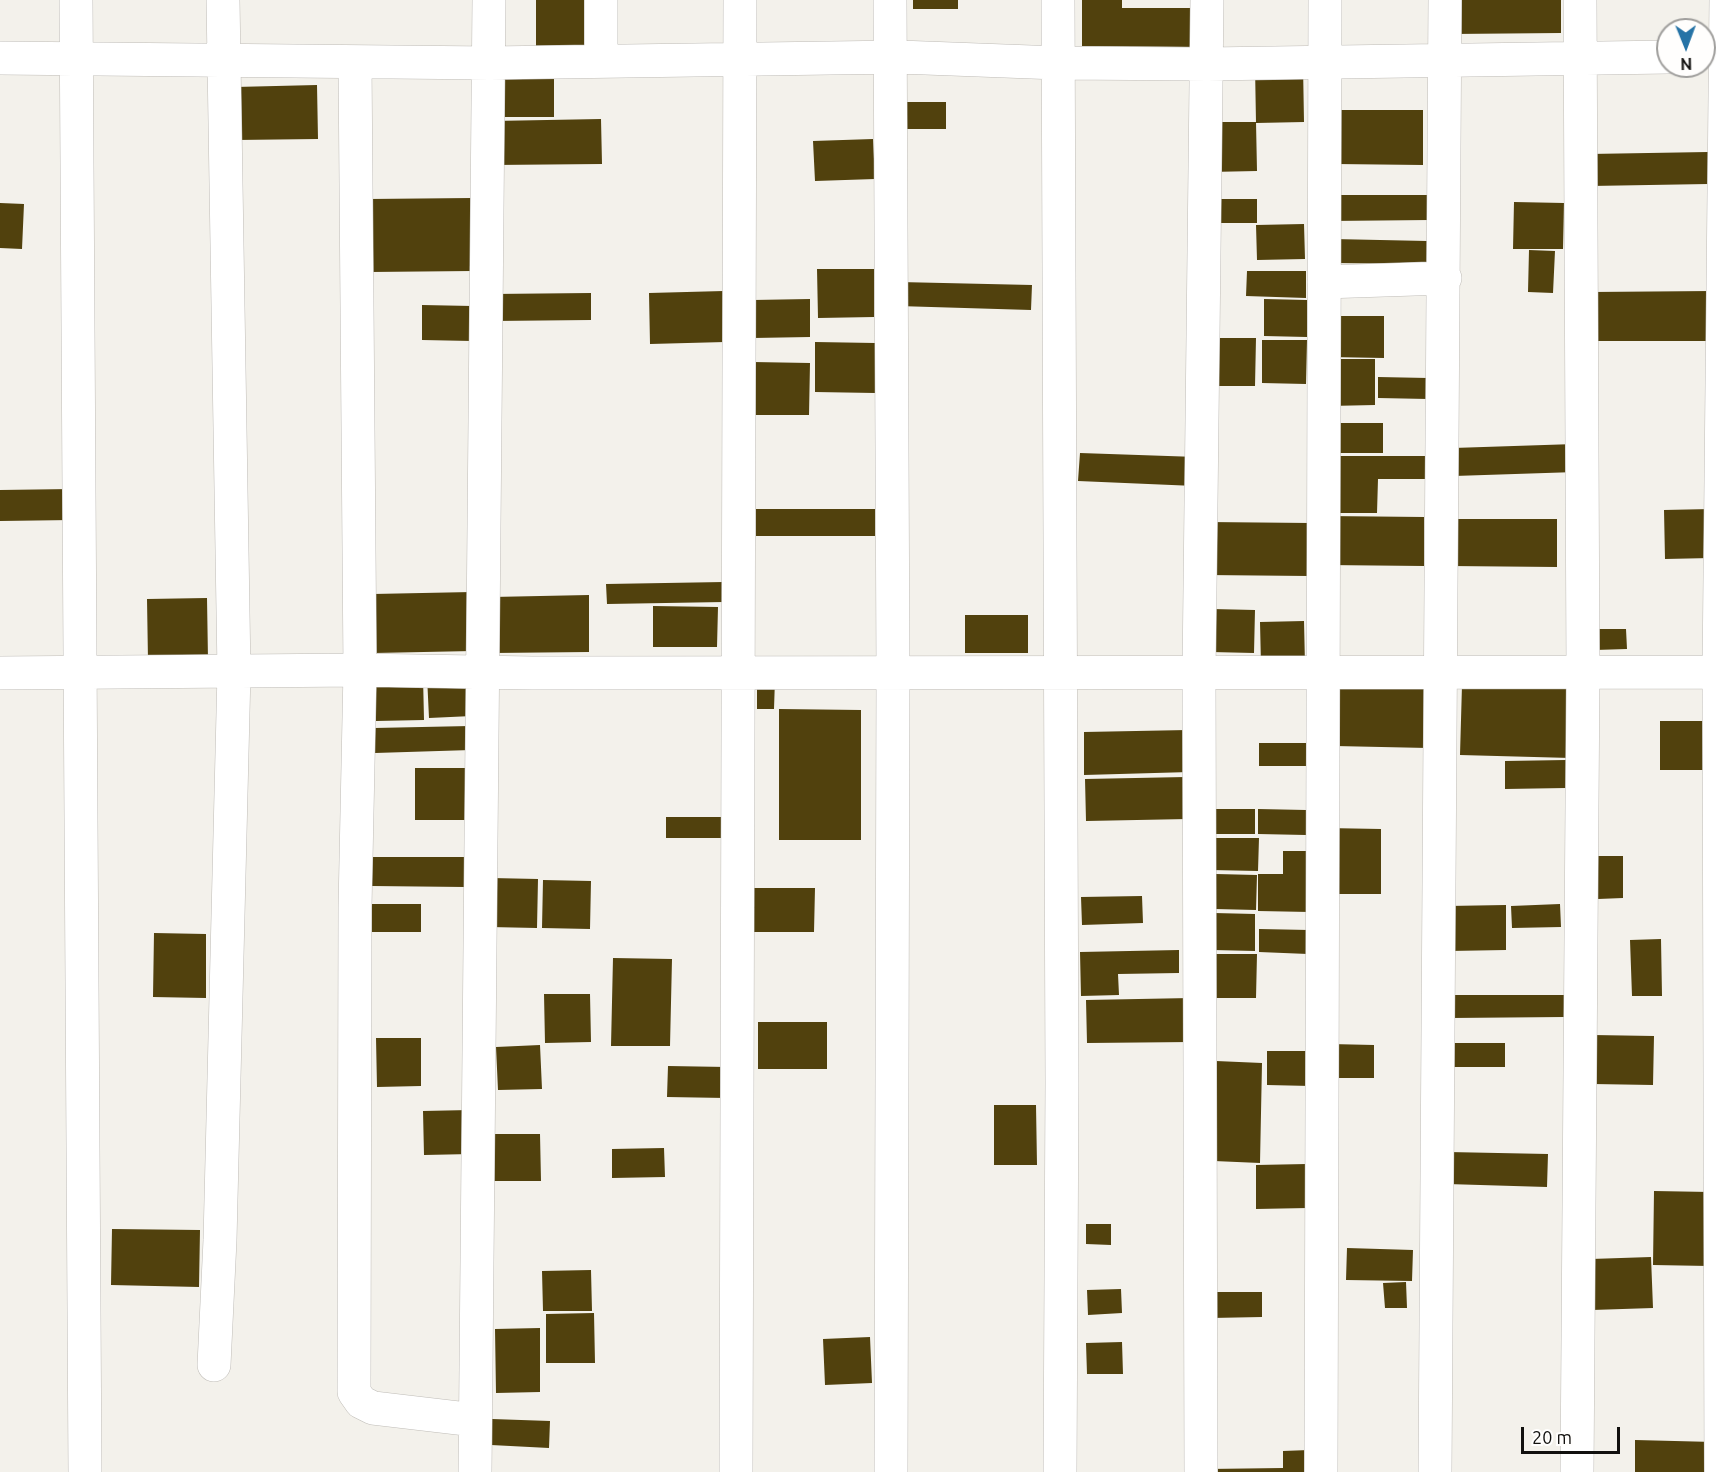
<!DOCTYPE html>
<style>
body{margin:0}
#map{position:relative;width:1734px;height:1472px;overflow:hidden;background:#f3f1eb;font-family:Ubuntu,sans-serif}
canvas{display:block}
.north{position:absolute;left:1656px;top:18px;width:60px;height:60px;box-sizing:border-box;background:#fffefd;border:2px solid #a09f9d;border-radius:50%;rotate:179deg;font-size:16px;font-weight:700;line-height:24px;text-align:center;color:#11100e}
.north::after{content:'';display:block;margin:auto;width:21px;height:27px;background:#2673a6;clip-path:polygon(50% 0,100% 100%,50% 72%,0 100%)}
.scale{position:absolute;left:1521px;top:1427px;width:99px;height:27px;box-sizing:border-box;border:3px solid #11100e;border-top:0;padding-left:8px;font-size:18px;line-height:21px;white-space:nowrap;color:#11100e;-webkit-text-stroke:4px #fffefd;paint-order:stroke}
</style>
<div id="map">
<canvas width="1734" height="1472"></canvas>
<div class="north">N</div>
<div class="scale">20 m</div>
</div>
<script>
const g = document.querySelector('canvas').getContext('2d');
g.lineJoin = 'round';
function paint(path, color) {
  g.fillStyle = color;
  g.fill(path, 'evenodd');
}
function toPath(rows) {
  const path = new Path2D();
  for (const r of rows) {
    path.moveTo(r[0], r[1]);
    for (let i = 2; i < r.length; i += 2) path.lineTo(r[i], r[i + 1]);
  }
  return path;
}
function strokePath(path, color, width, dash) {
  g.strokeStyle = color;
  g.lineWidth = width;
  g.lineCap = dash ? 'butt' : 'round';
  g.setLineDash(dash || []);
  g.stroke(path);
}
const building = toPath([
 [536,0,587,0,588,47,536,48],
 [913,0,958,0,958,9,913,9],
 [1082,0,1122,0,1122,8,1198,8,1198,47,1082,46],
 [1452,0,1561,0,1561,33,1452,34],
 [1303,65,1304,122,1256,123,1255,66],
 [503,67,554,67,554,117,502,117],
 [317,85,318,139,236,140,235,87],
 [899,102,946,102,946,129,899,129],
 [1336,110,1423,110,1423,165,1336,164],
 [601,119,602,164,493,165,493,121],
 [1208,122,1256,122,1257,171,1209,172],
 [873,139,875,179,815,181,813,141],
 [1708,152,1708,184,1590,186,1589,154],
 [1329,195,1430,195,1430,220,1329,221],
 [472,198,472,271,370,272,369,199],
 [1211,199,1257,199,1257,223,1211,223],
 [1514,202,1564,203,1563,249,1513,249],
 [0,203,24,204,22,249,0,248],
 [1304,224,1305,259,1257,260,1256,225],
 [1333,239,1427,241,1427,264,1332,263],
 [1529,250,1555,251,1553,293,1528,292],
 [817,269,874,269,874,317,818,318],
 [1247,271,1306,271,1306,298,1246,296],
 [899,282,1032,285,1031,310,898,306],
 [724,291,725,342,650,344,649,293],
 [1713,291,1713,341,1593,341,1592,292],
 [591,293,591,320,493,321,492,294],
 [810,299,810,337,753,338,753,300],
 [1264,299,1307,300,1307,337,1264,336],
 [422,305,472,306,472,341,422,340],
 [1329,316,1384,316,1384,358,1329,357],
 [1215,338,1256,338,1255,386,1215,386],
 [1262,340,1307,340,1306,384,1262,383],
 [815,342,875,343,875,393,815,392],
 [1329,359,1375,359,1375,405,1329,406],
 [753,362,810,363,809,415,753,415],
 [1378,377,1428,378,1428,399,1378,398],
 [1327,423,1383,423,1383,453,1327,453],
 [1575,444,1576,472,1454,476,1453,448],
 [1080,453,1197,457,1195,486,1078,481],
 [1328,456,1426,456,1426,479,1378,479,1377,513,1327,513],
 [72,489,72,520,0,521,0,490],
 [756,509,875,509,875,536,756,536],
 [1711,509,1711,558,1665,559,1664,510],
 [1326,516,1424,517,1424,566,1326,565],
 [1450,519,1557,519,1557,567,1450,566],
 [1207,522,1310,523,1309,576,1206,575],
 [724,582,724,602,607,604,606,584],
 [472,592,473,651,374,653,373,594],
 [589,595,589,652,493,653,492,597],
 [207,598,208,660,148,661,147,599],
 [653,606,718,607,717,647,653,647],
 [1212,609,1255,610,1254,653,1211,652],
 [965,615,1028,615,1028,653,965,653],
 [1304,621,1305,665,1261,665,1260,622],
 [1595,629,1626,629,1627,649,1595,650],
 [470,674,472,716,429,718,427,676],
 [423,676,424,720,376,721,375,677],
 [757,679,775,679,774,709,757,709],
 [1337,680,1429,683,1428,748,1335,746],
 [1462,685,1573,688,1571,758,1460,755],
 [779,709,861,710,861,840,779,840],
 [1660,721,1705,721,1706,770,1660,770],
 [470,726,471,750,375,753,374,728],
 [1188,730,1190,772,1084,775,1084,732],
 [1259,743,1311,743,1311,766,1259,766],
 [1566,760,1566,788,1505,789,1505,761],
 [415,768,474,768,474,820,415,820],
 [1186,777,1188,819,1086,821,1085,779],
 [1209,809,1255,809,1255,834,1209,834],
 [1258,809,1306,810,1306,835,1258,834],
 [666,817,725,817,725,838,666,838],
 [1326,828,1381,829,1381,894,1326,894],
 [1212,838,1259,838,1258,871,1211,870],
 [1283,851,1311,851,1310,912,1258,911,1258,874,1283,874],
 [1598,856,1623,856,1623,898,1598,899],
 [372,857,466,857,465,887,372,886],
 [1216,874,1257,875,1256,910,1215,909],
 [491,878,538,879,537,928,490,927],
 [543,880,591,881,590,929,542,928],
 [754,888,815,888,814,932,754,932],
 [1142,896,1143,923,1082,925,1081,897],
 [370,904,421,904,421,932,369,932],
 [1560,904,1561,927,1512,928,1511,906],
 [1506,905,1506,950,1449,951,1448,906],
 [1214,913,1255,914,1255,951,1213,950],
 [1259,929,1309,930,1308,954,1259,952],
 [154,933,206,934,206,998,153,997],
 [1661,939,1662,996,1632,996,1630,940],
 [1179,950,1179,973,1118,974,1119,995,1081,996,1080,952],
 [1210,954,1257,954,1256,998,1209,998],
 [613,958,672,959,670,1046,611,1046],
 [544,994,590,994,591,1042,545,1043],
 [1450,995,1564,995,1564,1017,1450,1018],
 [1191,998,1191,1042,1087,1043,1086,1000],
 [758,1022,827,1022,827,1069,758,1069],
 [1593,1035,1654,1036,1653,1085,1593,1084],
 [376,1038,421,1038,421,1086,377,1087],
 [1444,1043,1505,1043,1505,1067,1444,1067],
 [1330,1044,1374,1045,1374,1078,1330,1078],
 [540,1045,542,1089,498,1090,496,1047],
 [1267,1051,1312,1051,1311,1086,1267,1085],
 [1216,1061,1262,1063,1260,1163,1214,1161],
 [668,1066,727,1067,726,1098,667,1097],
 [994,1105,1036,1105,1037,1165,994,1165],
 [470,1110,471,1154,424,1155,423,1111],
 [493,1134,540,1134,541,1181,494,1181],
 [664,1148,665,1177,612,1178,612,1149],
 [1448,1152,1548,1154,1547,1187,1447,1184],
 [1307,1164,1308,1208,1256,1209,1256,1165],
 [1654,1191,1710,1192,1709,1266,1653,1265],
 [1086,1224,1111,1224,1111,1245,1086,1244],
 [112,1229,200,1230,199,1287,111,1285],
 [1347,1248,1413,1250,1412,1281,1346,1280],
 [1651,1257,1653,1308,1592,1310,1591,1259],
 [591,1270,592,1311,543,1311,542,1271],
 [1406,1282,1407,1308,1385,1308,1383,1283],
 [1121,1289,1122,1313,1088,1315,1087,1290],
 [1211,1292,1262,1292,1262,1317,1211,1318],
 [594,1313,595,1363,546,1363,546,1314],
 [540,1328,540,1392,496,1393,495,1329],
 [870,1337,872,1383,825,1385,823,1339],
 [1122,1342,1123,1374,1087,1374,1086,1343],
 [492,1419,550,1421,549,1448,491,1445],
 [1635,1440,1714,1442,1713,1472,1635,1472],
 [1309,1450,1309,1472,1208,1472,1208,1469,1283,1468,1283,1451]
]);
const minor = toPath([
 [76,0,85,1472],
 [601,0,601,61],
 [890,0,893,672,891,1472],
 [1058,0,1062,1083,1060,1472],
 [0,58,490,63,899,57,1058,63,1208,64,1668,57],
 [355,63,360,670,355,907,354,1392,361,1402,373,1408,475,1420],
 [1324,282,1445,278],
 [0,673,360,670,532,673,1734,672],
 [214,1365,220,1240,234,672,223,0],
 [475,1472,489,0],
 [736,1472,740,0],
 [1201,1472,1199,672,1207,0],
 [1321,1472,1325,0],
 [1435,1472,1445,0],
 [1577,1472,1583,672,1580,0],
 [1721,1472,1719,673,1726,0]
]);
paint(building, '#51410d');
strokePath(minor, '#bfbcb7', 34);
strokePath(minor, '#fff', 33);
</script>
